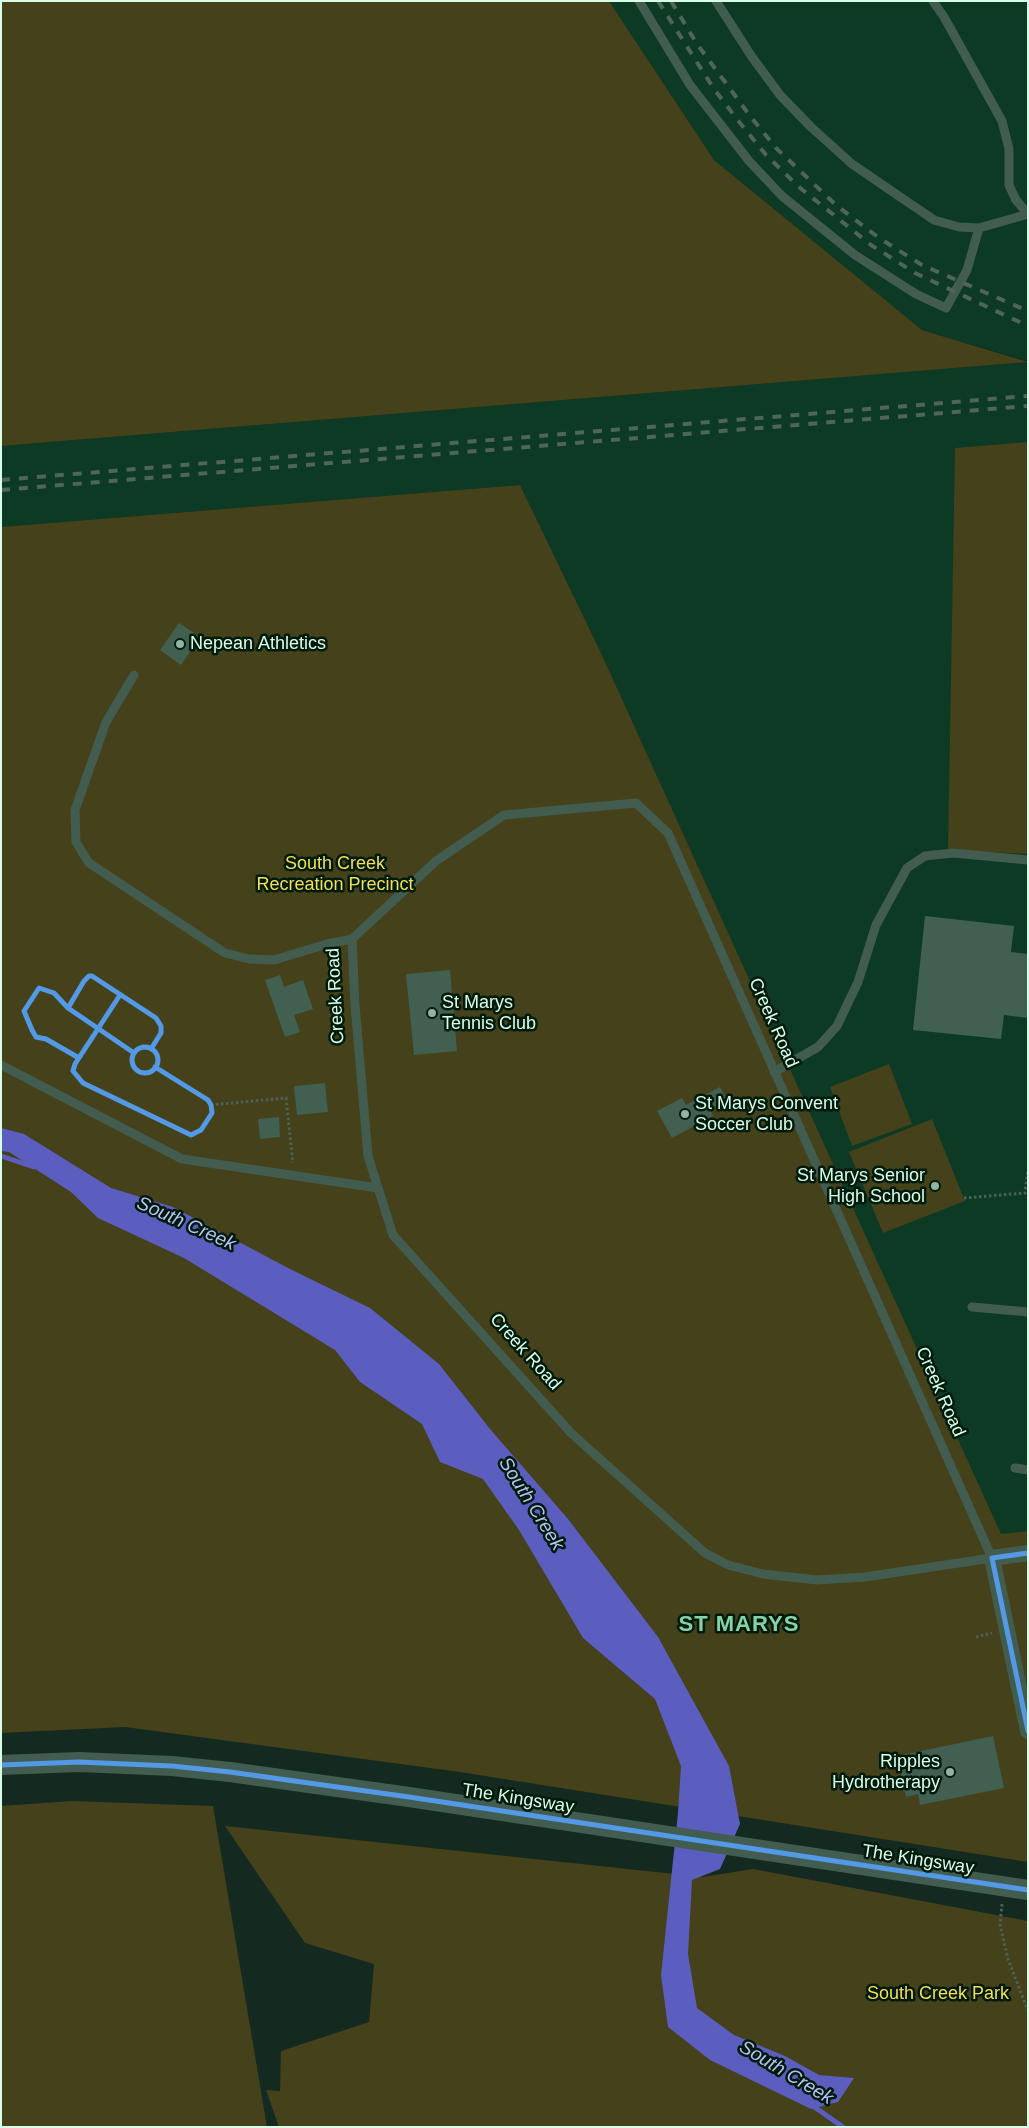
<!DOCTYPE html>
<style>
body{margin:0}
#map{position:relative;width:1029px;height:2128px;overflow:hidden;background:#142a20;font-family:Helvetica,sans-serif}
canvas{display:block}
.frame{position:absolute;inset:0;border:2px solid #d8fee8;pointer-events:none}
</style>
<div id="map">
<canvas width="1029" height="2128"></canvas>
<div class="frame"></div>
</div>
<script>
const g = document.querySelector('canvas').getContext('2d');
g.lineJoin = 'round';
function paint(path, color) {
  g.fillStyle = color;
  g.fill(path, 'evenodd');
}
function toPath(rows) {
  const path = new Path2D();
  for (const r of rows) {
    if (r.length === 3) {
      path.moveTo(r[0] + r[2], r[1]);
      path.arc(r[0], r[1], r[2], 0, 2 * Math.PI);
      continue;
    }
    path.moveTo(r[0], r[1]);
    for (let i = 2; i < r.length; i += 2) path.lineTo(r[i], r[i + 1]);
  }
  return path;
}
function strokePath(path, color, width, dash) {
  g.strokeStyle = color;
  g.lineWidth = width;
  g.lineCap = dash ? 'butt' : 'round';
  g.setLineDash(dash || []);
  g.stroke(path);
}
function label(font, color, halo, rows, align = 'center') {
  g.font = font + ' Helvetica,sans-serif';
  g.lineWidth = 5;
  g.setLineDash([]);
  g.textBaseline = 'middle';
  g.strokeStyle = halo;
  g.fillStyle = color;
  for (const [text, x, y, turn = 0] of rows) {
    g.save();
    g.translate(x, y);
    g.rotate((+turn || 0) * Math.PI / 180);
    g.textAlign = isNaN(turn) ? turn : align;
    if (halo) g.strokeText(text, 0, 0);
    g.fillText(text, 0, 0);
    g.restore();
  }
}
const built = toPath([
 [609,1,1028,1,1028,361,922,330,714,160],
 [1028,362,1028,1531,1001,1535,602,655,520,485,1,527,1,446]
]);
const green = toPath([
 [1,1,609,1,714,160,922,330,1028,362,1,446],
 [1028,442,1028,854,948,850,955,448],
 [520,485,602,655,1001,1534,1028,1531,1028,1862,460,1772,125,1727,1,1733,1,527],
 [889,1064,912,1124,852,1146,830,1087],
 [932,1119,965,1201,883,1233,849,1152],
 [72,1801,213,1806,267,2127,1,2127,1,1806],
 [225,1826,703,1877,753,1869,1028,1921,1028,2127,279,2127,266,2090,280,2091,281,2051,369,2022,374,1964,305,1943]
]);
const water = toPath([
 [1,1128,24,1134,111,1188,173,1207,290,1269,370,1308,439,1364,490,1429,568,1519,658,1637,729,1766,740,1824,720,1869,692,1880,688,1954,697,2008,734,2035,785,2056,819,2075,854,2078,838,2102,811,2109,710,2060,668,2027,661,1975,678,1813,681,1766,655,1699,583,1638,519,1530,483,1479,440,1462,422,1424,360,1382,335,1350,184,1258,98,1218,71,1192,9,1152,1,1151]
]);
const stream = toPath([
 [1,1156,34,1167],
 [813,2106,843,2127]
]);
const building = toPath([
 [179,623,200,637,181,665,160,650],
 [925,916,1014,926,1011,952,1028,954,1028,1018,1004,1015,1001,1039,913,1030],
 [450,970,457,1051,414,1055,406,974],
 [280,975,284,987,303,980,313,1009,294,1015,300,1032,285,1037,265,980],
 [325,1083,328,1112,297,1115,294,1086],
 [720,1087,727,1100,710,1109,713,1116,672,1138,657,1111,682,1098,686,1105],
 [279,1117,280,1137,260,1139,258,1119],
 [993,1736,1004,1788,920,1805,918,1794,906,1797,897,1756]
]);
const path = toPath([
 [211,1105,286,1098,293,1163],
 [964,1198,1025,1193,1028,1170],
 [976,1637,992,1633],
 [1002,1904,1000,1925,1008,1959,1028,2011]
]);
const service = toPath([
 [639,1,690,85,749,161,782,196,855,255,916,294,946,308,967,270,979,228],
 [716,1,752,57,780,95,811,127,852,164,934,220,959,227,979,228,1028,214],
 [933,1,944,17,1002,121,1009,149,1009,185,1016,200,1028,214],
 [134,675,106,722,75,810,76,842,89,863,225,953,249,959,274,960,327,944,352,939],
 [636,803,668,833,992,1558,865,1577,817,1580,763,1574,728,1565,705,1553,571,1433,393,1235,368,1156,355,1005,352,939,436,861,504,815,636,803],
 [1,1065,182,1159,378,1188],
 [774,1072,818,1047,837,1026,858,982,876,925,907,868,925,856,953,853,1028,860],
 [972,1307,1028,1312],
 [1015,1468,1028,1470]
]);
const minor = toPath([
 [1028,1553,992,1558,1028,1731]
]);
const tertiary = toPath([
 [1,1765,79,1762,172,1766,230,1772,409,1797,1028,1890]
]);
const rail = toPath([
 [658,1,714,89,740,123,766,155,799,187,871,245,915,273,1028,326],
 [671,1,697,44,750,116,776,148,836,205,879,238,922,265,1028,311],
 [1,480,1028,396],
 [1,490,1028,406]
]);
const cycleway = toPath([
 [120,995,75,1064,73,1071,83,1083,191,1135,201,1130,212,1113,211,1105,208,1100,155,1067],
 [68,1008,84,981,89,976,92,976,156,1018,161,1026,161,1033,151,1049],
 [145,1060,13],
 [79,1058,46,1039,36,1037,32,1030,24,1011,39,988,54,993,68,1008,134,1053],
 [1028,1553,992,1558,1028,1731],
 [1,1765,79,1762,172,1766,230,1772,409,1797,1028,1890]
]);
const markers = [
 [180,644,5,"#93b4a2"],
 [432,1013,5,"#93b4a2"],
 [685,1114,5,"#93b4a2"],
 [935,1186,5,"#93b4a2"],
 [950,1772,5,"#93b4a2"]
];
const poiNames = [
 ["Nepean Athletics",190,644],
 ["St Marys",442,1003],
 ["Tennis Club",442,1024],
 ["St Marys Convent",695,1104],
 ["Soccer Club",695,1125],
 ["St Marys Senior",925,1176,"right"],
 ["High School",925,1197,"right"],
 ["Ripples",940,1762,"right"],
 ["Hydrotherapy",940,1783,"right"]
];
const parkNames = [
 ["South Creek",335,864],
 ["Recreation Precinct",335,885],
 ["South Creek Park",938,1994]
];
const streetNames = [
 ["Creek Road",336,996,-93],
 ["Creek Road",773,1023,66],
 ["Creek Road",525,1352,48],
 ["Creek Road",940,1392,66],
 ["The Kingsway",518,1799,9],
 ["The Kingsway",918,1860,9]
];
const waterNames = [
 ["South Creek",186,1224,24],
 ["South Creek",531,1504,58],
 ["South Creek",786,2073,31]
];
const districtNames = [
 ["ST MARYS",739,1625]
];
paint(built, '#0c3a25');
paint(green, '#44411b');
paint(water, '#5b5ebe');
strokePath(stream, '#5b5ebe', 5);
paint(building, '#416051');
strokePath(path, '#4b6257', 3, [2.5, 2.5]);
strokePath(service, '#425d50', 9);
strokePath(minor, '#425d50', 16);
strokePath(tertiary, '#425d50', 20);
strokePath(rail, '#4f655a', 4, [9, 9]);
strokePath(cycleway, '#5399e6', 5);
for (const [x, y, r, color] of markers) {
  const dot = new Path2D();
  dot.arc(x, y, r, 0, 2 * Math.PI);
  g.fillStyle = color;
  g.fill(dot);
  strokePath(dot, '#001a0c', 2);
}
label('18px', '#d8fee8', '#001a0c', poiNames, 'left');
label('18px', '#f6de57', '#001a0c', parkNames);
label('18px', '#d8fee8', '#001a0c', streetNames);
label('italic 19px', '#b9c0f6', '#001a0c', waterNames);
g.letterSpacing = '1px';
label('bold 22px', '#86d3a9', '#001a0c', districtNames);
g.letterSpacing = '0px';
</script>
